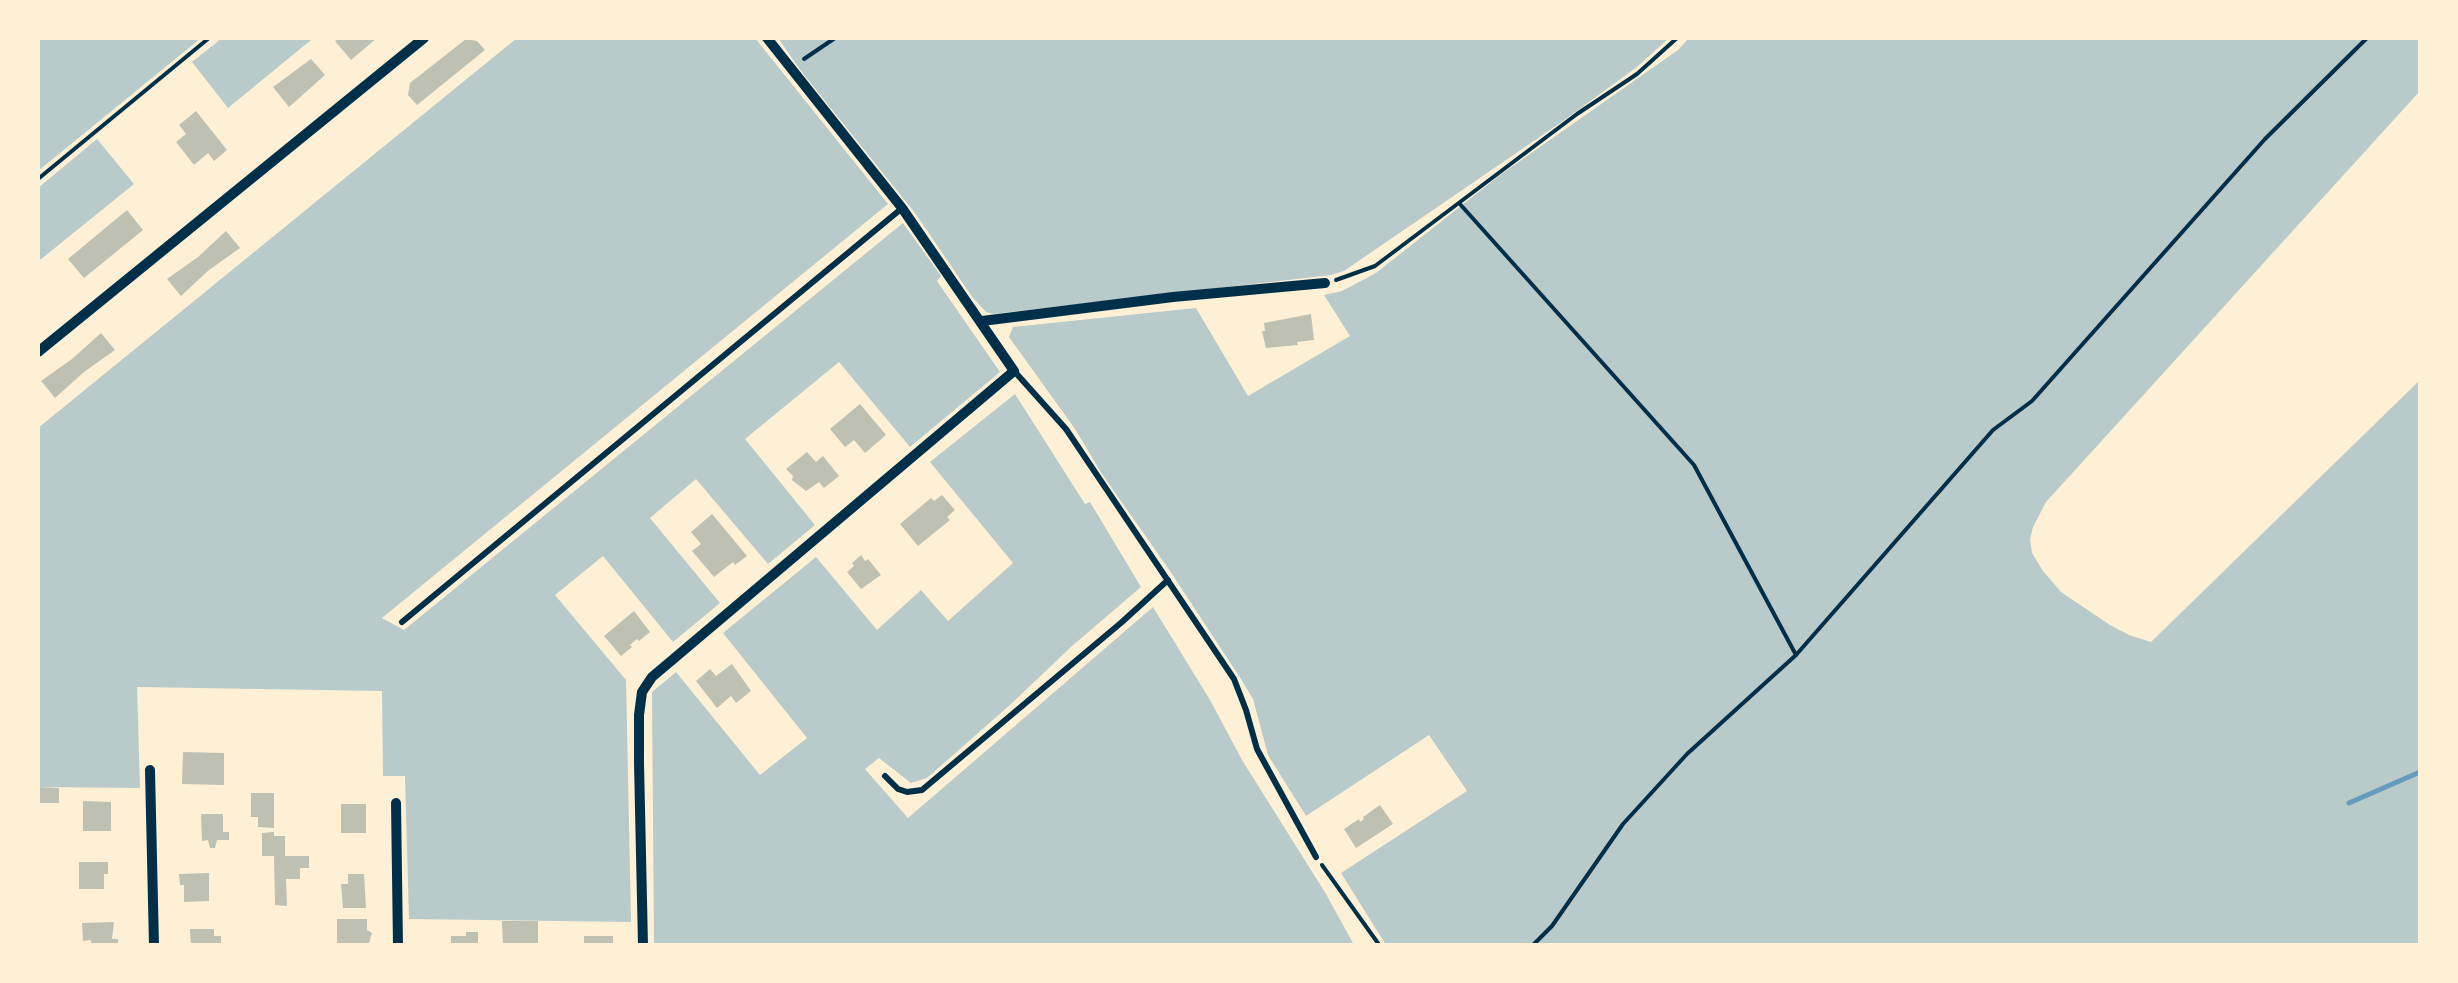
<!DOCTYPE html>
<style>
body{margin:0}
#map{position:relative;width:2458px;height:983px;overflow:hidden;background:#fdf0d5;font-family:"Asap Condensed",sans-serif}
canvas{display:block}
.frame{position:absolute;inset:0;border:40px solid #fdf0d5;pointer-events:none}
</style>
<div id="map">
<canvas width="2458" height="983"></canvas>
<div class="frame"></div>
</div>
<script>
const g = document.querySelector('canvas').getContext('2d');
g.lineJoin = 'round';
function paint(path, color) {
  g.fillStyle = color;
  g.fill(path, 'evenodd');
}
function toPath(rows) {
  const path = new Path2D();
  for (const r of rows) {
    path.moveTo(r[0], r[1]);
    for (let i = 2; i < r.length; i += 2) path.lineTo(r[i], r[i + 1]);
  }
  return path;
}
function strokePath(path, color, width, dash) {
  g.strokeStyle = color;
  g.lineWidth = width;
  g.lineCap = dash ? 'butt' : 'round';
  g.setLineDash(dash || []);
  g.stroke(path);
}
const green = toPath([
 [38,38,201,38,38,171],
 [222,38,309,38,311,40,228,108,192,62],
 [517,38,755,38,888,204,382,618,404,630,903,223,941,276,937,281,1000,372,910,447,839,362,745,439,815,525,768,564,696,479,650,518,720,603,673,642,603,556,555,595,626,680,631,922,409,919,405,776,383,776,382,691,137,687,140,788,38,787,38,428],
 [778,38,1669,38,1637,67,1563,121,1344,271,1331,275,993,314,986,312,973,298,915,213,801,71],
 [1689,38,2420,38,2420,91,2046,502,2033,527,2030,539,2032,553,2043,571,2061,592,2110,625,2129,635,2151,642,2420,380,2420,945,1386,945,1341,873,1467,791,1429,735,1306,816,1268,755,1253,699,1239,676,1170,571,1102,474,1075,429,1009,337,1013,327,1196,308,1248,396,1350,336,1324,295,1342,291,1376,273,1500,175,1678,50],
 [97,139,134,184,40,260,38,256,38,188],
 [1015,394,1085,504,1090,502,1141,587,1072,646,1011,704,927,778,911,783,879,758,865,769,908,818,1153,607,1210,700,1242,760,1326,894,1354,945,654,945,652,692,676,672,760,775,807,738,723,633,816,557,877,630,921,590,948,621,1013,563,930,462]
]);
const stream = toPath([
 [2349,803,2420,772]
]);
const building = toPath([
 [340,38,377,38,351,60,335,41],
 [466,39,477,41,485,50,417,105,408,95,410,83],
 [311,59,325,75,289,107,273,87],
 [196,111,227,150,214,161,208,153,194,165,176,142,186,134,179,125],
 [127,210,143,230,84,278,68,259],
 [226,231,240,248,209,270,181,296,167,279,198,257],
 [1311,314,1314,340,1297,342,1298,345,1266,348,1262,331,1265,331,1264,323],
 [101,333,115,350,84,372,55,398,41,381,72,359],
 [860,404,886,435,865,453,854,440,845,447,830,429],
 [807,452,816,462,823,456,839,476,824,488,819,482,806,491,792,480,793,476,786,469],
 [942,495,955,510,947,517,950,520,918,546,900,524,931,498,934,501],
 [712,514,747,556,735,565,733,562,714,577,692,551,701,544,691,532],
 [861,555,865,561,868,559,881,575,861,589,847,572,854,566,852,563],
 [634,611,650,632,639,641,637,639,630,645,632,647,621,656,604,636],
 [732,664,751,691,736,703,731,696,717,708,696,681,710,669,716,676],
 [183,752,224,753,224,785,182,784],
 [38,787,59,788,59,803,38,803],
 [251,793,274,793,274,828,258,827,258,817,251,817],
 [83,801,111,802,111,831,83,831],
 [341,804,366,804,366,833,341,833],
 [1380,805,1393,824,1356,848,1344,829,1359,819,1360,822,1364,819,1363,817],
 [201,814,223,814,223,832,229,832,229,840,217,840,215,848,210,848,208,840,202,841],
 [274,832,274,836,285,836,285,856,309,856,309,868,300,868,300,879,286,879,287,906,275,905,274,856,262,856,262,833],
 [79,862,108,862,108,874,104,874,104,889,79,889],
 [209,873,209,901,184,902,184,885,180,885,179,874],
 [348,874,364,874,366,908,343,908,341,884,348,884],
 [337,919,367,919,367,930,372,933,368,946,337,946],
 [502,921,538,921,538,946,503,946],
 [114,922,112,939,118,939,118,946,91,946,91,940,83,941,82,923],
 [190,929,214,929,214,936,221,936,221,946,191,946],
 [466,932,478,932,478,946,451,946,451,936,466,936],
 [584,936,613,936,613,946,584,946]
]);
const path = toPath([
 [804,59,835,38],
 [38,179,209,38],
 [1459,203,1694,465,1796,655],
 [1336,280,1375,266,1577,114,1637,74,1677,38],
 [1322,865,1380,946],
 [1532,946,1552,926,1623,824,1687,754,1796,655,1993,430,2032,401,2265,139,2367,38]
]);
const service = toPath([
 [1015,372,1066,429,1234,679,1246,710,1257,749,1316,857],
 [402,622,901,209],
 [885,776,898,789,907,792,922,790,1122,622,1168,580]
]);
const minor = toPath([
 [982,321,1173,297,1325,283],
 [38,352,424,38],
 [150,770,154,946],
 [396,803,398,946],
 [643,946,639,763,639,715,642,692,652,677,671,661,1014,371,902,208,767,38]
]);
paint(green, '#b9caca');
strokePath(stream, '#669bbc', 5);
paint(building, '#bec0b2');
strokePath(path, '#003049', 4);
strokePath(service, '#003049', 6);
strokePath(minor, '#003049', 10);
</script>
